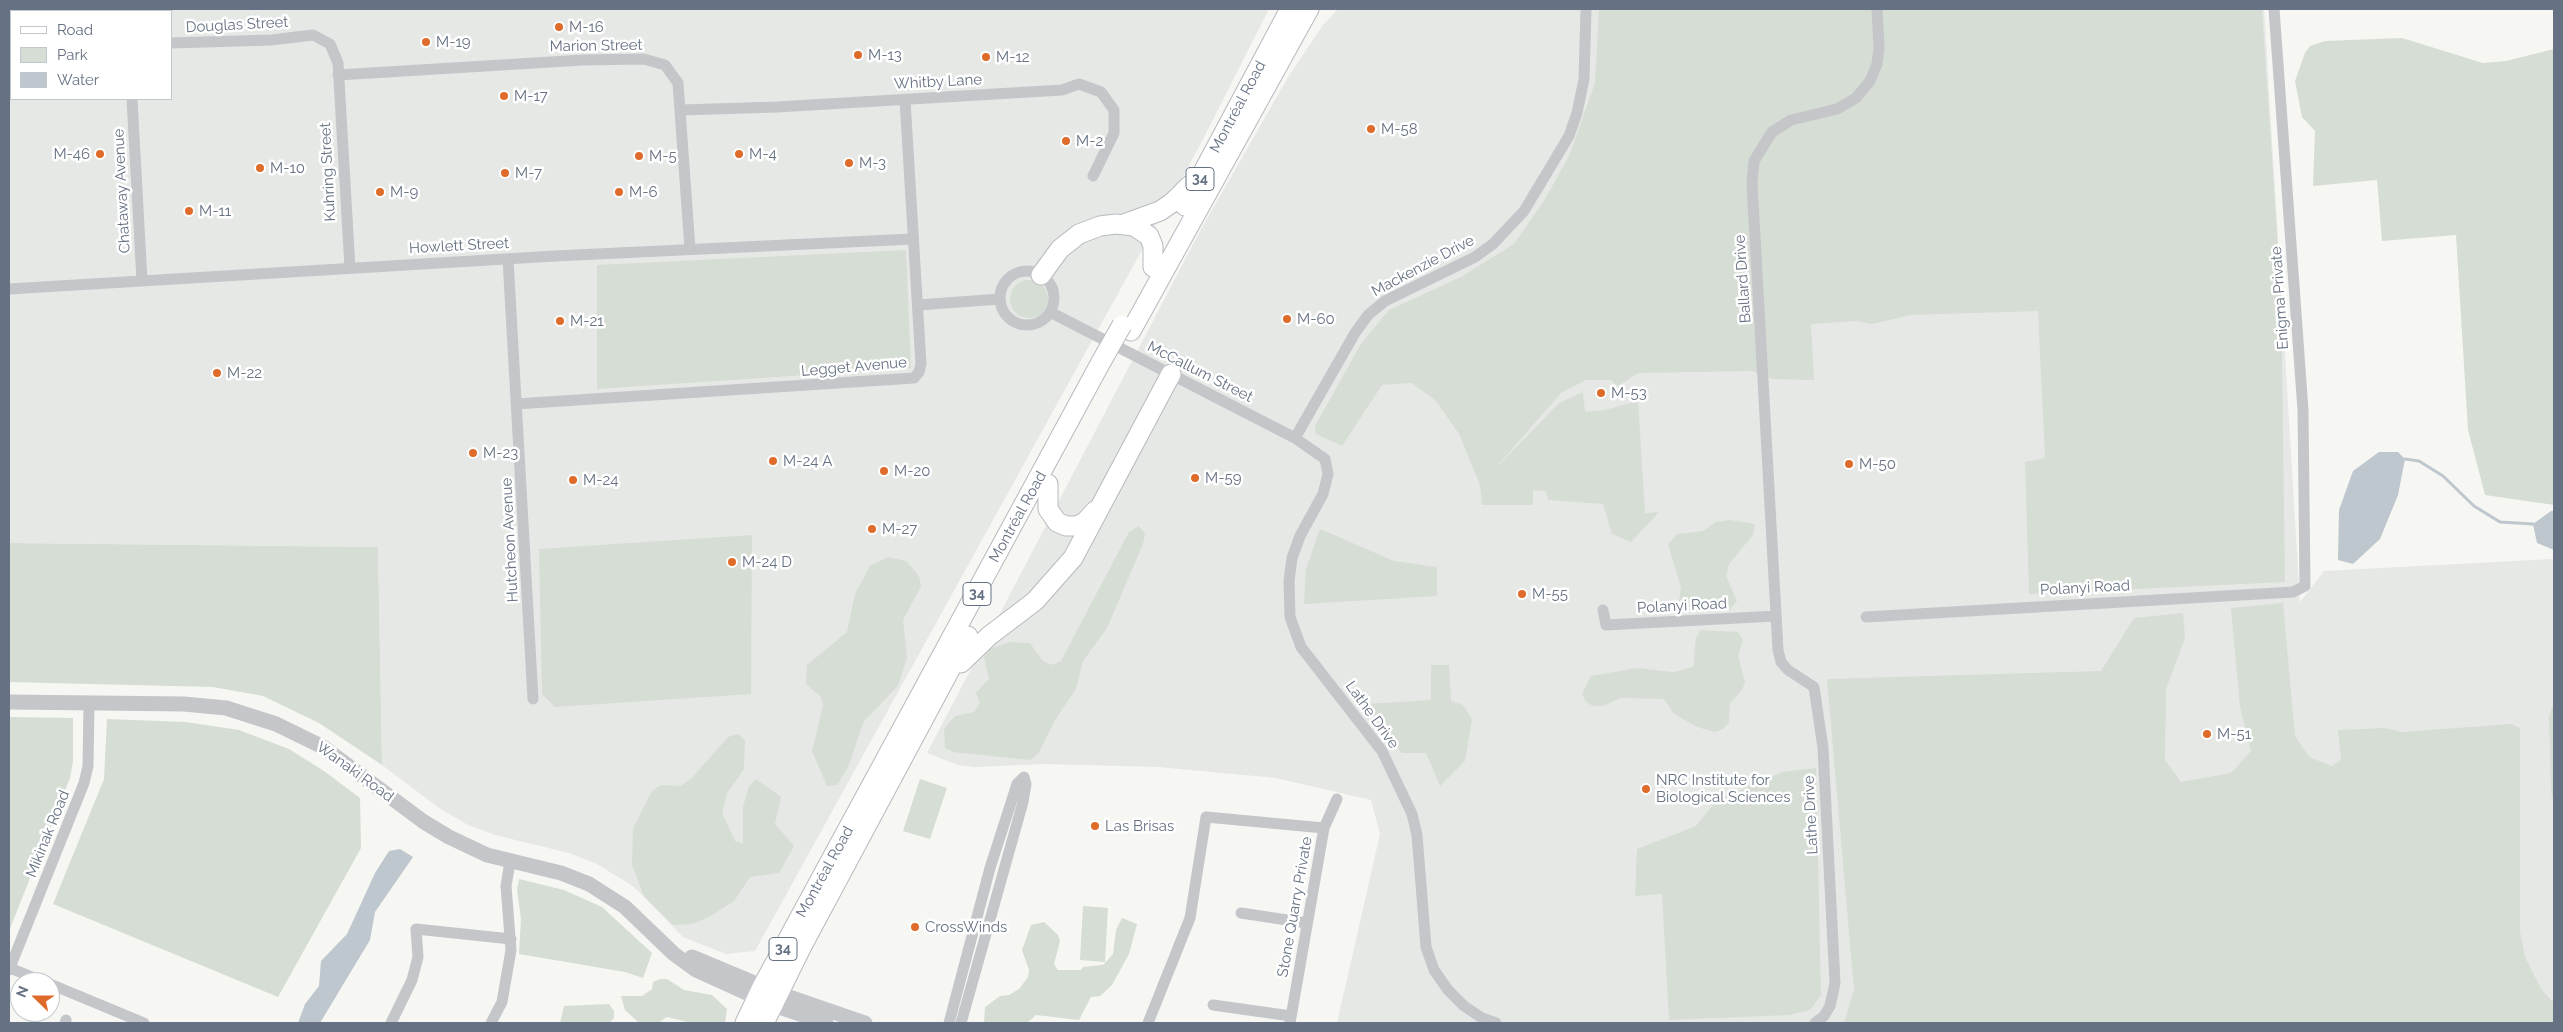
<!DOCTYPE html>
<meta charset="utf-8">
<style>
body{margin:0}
#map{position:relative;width:2563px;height:1032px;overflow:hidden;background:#f6f6f3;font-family:Raleway,sans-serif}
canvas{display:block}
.frame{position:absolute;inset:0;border:10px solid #667283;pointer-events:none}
.legend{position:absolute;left:10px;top:10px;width:162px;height:90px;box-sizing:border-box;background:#fff;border:1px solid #c2c7cd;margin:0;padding:6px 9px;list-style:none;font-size:15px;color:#667283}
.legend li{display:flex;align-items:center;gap:10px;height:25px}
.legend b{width:25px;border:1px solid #c2c7cd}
.north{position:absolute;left:10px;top:972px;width:50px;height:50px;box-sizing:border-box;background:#fff;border:1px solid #c2c7cd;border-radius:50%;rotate:292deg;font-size:14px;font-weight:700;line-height:20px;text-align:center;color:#667283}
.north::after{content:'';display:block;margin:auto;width:18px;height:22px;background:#df6b2a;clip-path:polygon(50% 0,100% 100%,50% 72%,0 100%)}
</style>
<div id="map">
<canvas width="2563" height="1032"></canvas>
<div class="frame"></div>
<ul class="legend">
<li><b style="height:6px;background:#fff"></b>Road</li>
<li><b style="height:14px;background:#d6ddd4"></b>Park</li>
<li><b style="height:14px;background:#bfc7ce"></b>Water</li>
</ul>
<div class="north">N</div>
</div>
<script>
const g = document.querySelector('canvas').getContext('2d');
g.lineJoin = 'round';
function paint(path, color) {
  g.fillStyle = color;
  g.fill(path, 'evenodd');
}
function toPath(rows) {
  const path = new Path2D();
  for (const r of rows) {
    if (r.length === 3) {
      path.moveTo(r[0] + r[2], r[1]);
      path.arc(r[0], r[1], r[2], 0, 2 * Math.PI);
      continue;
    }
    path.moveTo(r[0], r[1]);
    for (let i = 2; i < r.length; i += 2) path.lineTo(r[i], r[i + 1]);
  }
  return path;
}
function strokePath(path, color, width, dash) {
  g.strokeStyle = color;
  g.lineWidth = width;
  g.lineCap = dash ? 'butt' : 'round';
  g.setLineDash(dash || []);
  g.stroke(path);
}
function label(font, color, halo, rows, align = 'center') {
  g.font = font + ' Raleway,sans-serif';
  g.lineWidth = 5;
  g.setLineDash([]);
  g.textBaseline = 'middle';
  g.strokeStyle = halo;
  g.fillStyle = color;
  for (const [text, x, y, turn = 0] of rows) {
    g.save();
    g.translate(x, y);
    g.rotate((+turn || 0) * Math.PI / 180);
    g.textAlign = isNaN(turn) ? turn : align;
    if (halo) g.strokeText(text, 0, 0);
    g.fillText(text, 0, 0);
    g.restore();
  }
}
const built = toPath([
 [9,9,1269,9,1200,145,755,951,726,954,683,937,634,887,597,864,569,853,495,835,468,825,439,808,382,765,378,547,9,543],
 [11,11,171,11,171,99,11,99],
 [1338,9,2264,9,2300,602,2324,571,2554,559,2554,1023,1337,1023,1380,834,1371,800,1276,778,1158,767,1043,764,975,767,958,765,927,753,1200,231,1287,79,1323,25]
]);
const green = toPath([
 [1599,9,2262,9,2281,293,2285,582,2029,594,2025,462,2045,458,2038,311,1911,315,1872,324,1857,321,1811,324,1814,380,1772,379,1752,371,1638,373,1618,386,1611,380,1586,380,1561,393,1492,472,1559,403,1583,392,1585,412,1605,410,1638,401,1645,513,1659,512,1631,542,1612,534,1603,504,1548,500,1546,491,1533,490,1533,505,1482,505,1480,485,1459,434,1436,401,1412,383,1382,385,1342,446,1316,434,1315,426,1361,344,1389,310,1461,277,1514,244,1545,199,1569,156,1595,83],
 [2402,38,2483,63,2506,61,2554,49,2554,505,2485,495,2468,430,2456,235,2382,241,2377,180,2313,186,2315,131,2302,117,2295,81,2305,53,2310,46,2325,41],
 [906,250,911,368,597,389,597,265],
 [1029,299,19],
 [1730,520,1755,524,1753,535,1729,564,1726,576,1737,601,1729,610,1690,607,1679,601,1681,588,1668,544,1677,534,1703,531,1716,522],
 [1139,526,1145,534,1143,544,1107,628,1083,661,1076,689,1055,720,1038,754,1030,760,953,752,945,748,944,729,955,716,974,712,980,703,976,693,989,679,984,657,990,649,1010,642,1030,643,1042,660,1051,665,1061,661,1129,532],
 [1320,529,1394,561,1437,567,1437,596,1304,604,1306,569],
 [752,535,751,694,555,707,542,694,539,549],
 [9,543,378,547,382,765,319,723,263,696,213,687,9,682],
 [888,557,906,561,919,576,921,586,903,620,907,658,898,686,864,721,848,767,837,785,827,786,812,751,823,706,821,697,806,684,807,665,847,632,855,594,870,566],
 [2283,603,2295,736,2309,757,2332,766,2341,760,2338,730,2385,728,2402,732,2511,724,2520,728,2520,932,2525,957,2541,989,2554,1003,2554,1023,1844,1023,1854,990,1827,679,2101,671,2134,618,2183,613,2185,638,2166,689,2165,760,2181,782,2231,773,2251,751,2240,707,2231,608],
 [1701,630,1738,632,1743,640,1738,656,1745,682,1742,690,1730,703,1729,722,1723,729,1715,732,1697,727,1674,714,1664,699,1620,698,1603,706,1593,706,1586,702,1582,694,1591,676,1637,668,1674,672,1693,667,1696,638],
 [1431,665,1449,665,1451,701,1463,705,1472,719,1465,761,1440,786,1426,753,1402,753,1353,697,1352,691,1359,693,1361,700,1365,704,1431,700],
 [2552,707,2554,707,2554,799,2552,798,2551,788,2549,717],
 [9,717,73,718,73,761,70,778,9,931],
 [107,719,186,722,239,730,289,749,324,771,360,798,361,848,278,997,53,904,104,779],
 [738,734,745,740,744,769,727,793,722,813,735,841,743,844,743,807,749,786,756,779,781,797,775,824,794,846,779,873,750,877,734,901,709,917,692,924,673,925,644,896,632,865,633,828,652,791,661,785,681,786,691,779,728,737],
 [1816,768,1821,995,1810,1010,1789,1015,1669,1020,1662,894,1635,896,1637,849,1696,826,1717,800,1782,772],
 [920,779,947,788,930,839,903,831],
 [519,879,564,890,602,907,652,953,643,978,625,972,519,954,521,919,517,890],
 [1083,906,1108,908,1105,962,1080,960],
 [1122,918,1137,924,1129,954,1112,985,1100,996,1091,997,1079,1020,1036,1015,1027,1023,984,1023,985,1007,1000,996,1009,995,1019,989,1028,977,1029,970,1022,950,1031,925,1044,922,1058,935,1060,941,1054,964,1058,970,1081,970,1083,967,1103,965,1113,954,1116,930],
 [660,979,667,979,684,990,712,995,727,1009,725,1023,692,1023,667,1017,658,1023,639,1023,625,1010,621,996,642,996,652,989,653,982],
 [609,1004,614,1011,614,1018,609,1023,560,1023,564,1006]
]);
const water = toPath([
 [2379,452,2398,452,2405,459,2398,495,2380,539,2353,564,2338,560,2339,510,2353,471],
 [2551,511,2554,511,2554,550,2537,543,2533,524],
 [400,849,413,857,375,912,370,940,320,1023,298,1023,305,1004,319,986,321,961,347,934,375,873,389,851]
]);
const stream = toPath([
 [2405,459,2419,461,2443,476,2474,506,2500,522,2533,524]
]);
const minor = toPath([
 [129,9,129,11],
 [171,43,271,40,313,35,330,44,338,63,350,268],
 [9,51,11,51],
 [338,75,583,60,644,59,665,65,678,83,690,249],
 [132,99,142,281],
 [681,110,777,107,1062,90,1079,84,1101,92,1114,110,1114,133,1093,176],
 [508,259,533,699],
 [1027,298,27],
 [9,289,555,256,912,239],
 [918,305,1000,299],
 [1050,312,1295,438,1325,459,1328,474,1323,494,1300,536,1292,558,1289,581,1290,617,1301,647,1382,751,1412,814,1417,835,1426,947,1434,970,1448,990,1464,1006,1482,1018,1496,1023],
 [516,404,914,378,919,372,921,364,905,100],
 [1295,438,1355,333,1368,315,1385,301,1475,257,1493,244,1524,211,1569,136,1577,113,1584,79,1586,9],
 [1603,610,1606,625,1776,616],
 [1866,617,2293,592,2305,586,2303,410,2274,9],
 [1241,913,1307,923],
 [10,968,44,982],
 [9,970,84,783,88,766,89,704],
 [50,984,144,1023],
 [1213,1005,1291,1016],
 [65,1023,66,1020],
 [391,1023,412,980,418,957,416,929,511,939],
 [491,1023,502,1002,511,950,506,886,510,862],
 [949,1023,990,868,1017,784,1024,777,1026,784,1023,802,961,1023],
 [1148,1023,1190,918,1206,817,1324,828],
 [1290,1023,1324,828,1337,799],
 [1815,1023,1824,1016,1830,1006,1835,983,1823,748,1814,687,1788,670,1781,662,1778,650,1752,183,1754,161,1772,132,1791,120,1837,109,1856,98,1870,81,1877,64,1879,48,1877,9]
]);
const tertiary = toPath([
 [9,702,184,704,226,708,276,724,323,747,424,822,449,837,487,855,561,873,589,884,625,907,674,954,696,970,773,1005,826,1023],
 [692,957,778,993,865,1023]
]);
const primary = toPath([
 [1185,206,1290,9],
 [1124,224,1160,211,1173,202,1190,185],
 [1041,275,1060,249,1079,234,1100,226,1116,224,1134,226,1149,236,1153,246,1153,267],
 [1131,331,1309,9],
 [1048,484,1048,509,1057,522,1066,526,1077,526,1085,522,1095,511],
 [961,663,989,636,1035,601,1073,558,1171,374],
 [745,1023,762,987,1101,362],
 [764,1023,802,946,968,636]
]);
const primaryBridge = toPath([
 [1101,362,1122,325]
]);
const markers = [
 [559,27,5,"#df6b2a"],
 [426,42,5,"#df6b2a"],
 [858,55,5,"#df6b2a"],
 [986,57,5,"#df6b2a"],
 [504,96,5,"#df6b2a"],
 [1371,129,5,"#df6b2a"],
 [1066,141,5,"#df6b2a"],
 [100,154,5,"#df6b2a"],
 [739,154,5,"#df6b2a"],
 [639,156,5,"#df6b2a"],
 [849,163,5,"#df6b2a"],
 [260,168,5,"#df6b2a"],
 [505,173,5,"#df6b2a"],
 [380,192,5,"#df6b2a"],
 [619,192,5,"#df6b2a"],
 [189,211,5,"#df6b2a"],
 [1287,319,5,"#df6b2a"],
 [560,321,5,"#df6b2a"],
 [217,373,5,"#df6b2a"],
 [1601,393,5,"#df6b2a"],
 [473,453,5,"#df6b2a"],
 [773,461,5,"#df6b2a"],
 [1849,464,5,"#df6b2a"],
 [884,471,5,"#df6b2a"],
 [1195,478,5,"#df6b2a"],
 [573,480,5,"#df6b2a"],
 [872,529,5,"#df6b2a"],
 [732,562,5,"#df6b2a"],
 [1522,594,5,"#df6b2a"],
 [2207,734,5,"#df6b2a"],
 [1646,789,5,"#df6b2a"],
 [1095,826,5,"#df6b2a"],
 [915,927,5,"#df6b2a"]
];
const shields = [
 [1200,179,28],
 [977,594,28],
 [783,949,28]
];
const shieldNames = [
 ["34",1200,179],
 ["34",977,594],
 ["34",783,949]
];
const streetNames = [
 ["Douglas Street",237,25,-3],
 ["Marion Street",596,46,-1],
 ["Whitby Lane",938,82,-3],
 ["Montréal Road",1238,107,-62],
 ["Kuhring Street",328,172,-93],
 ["Chataway Avenue",122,191,-93],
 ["Howlett Street",459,246,-3],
 ["Mackenzie Drive",1423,266,-28],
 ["Ballard Drive",1743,279,-94],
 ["Enigma Private",2280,298,-94],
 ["Legget Avenue",854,367,-5],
 ["McCallum Street",1200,372,27],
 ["Montréal Road",1018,517,-61],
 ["Hutcheon Avenue",510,540,-93],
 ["Polanyi Road",2085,588,-3],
 ["Polanyi Road",1682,606,-3],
 ["Lathe Drive",1372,715,54],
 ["Wanaki Road",355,772,36],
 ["Lathe Drive",1811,815,-93],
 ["Mikinak Road",48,834,-68],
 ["Montréal Road",825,872,-61],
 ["Stone Quarry Private",1295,907,-80]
];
const poiNames = [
 ["M-16",569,27],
 ["M-19",436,42],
 ["M-13",868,55],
 ["M-12",996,57],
 ["M-17",514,96],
 ["M-58",1381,129],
 ["M-2",1076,141],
 ["M-46",90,154,"right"],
 ["M-4",749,154],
 ["M-5",649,156],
 ["M-3",859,163],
 ["M-10",270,168],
 ["M-7",515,173],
 ["M-9",390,192],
 ["M-6",629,192],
 ["M-11",199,211],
 ["M-60",1297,319],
 ["M-21",570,321],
 ["M-22",227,373],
 ["M-53",1611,393],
 ["M-23",483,453],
 ["M-24 A",783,461],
 ["M-50",1859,464],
 ["M-20",894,471],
 ["M-59",1205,478],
 ["M-24",583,480],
 ["M-27",882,529],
 ["M-24 D",742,562],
 ["M-55",1532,594],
 ["M-51",2217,734],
 ["NRC Institute for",1656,780],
 ["Biological Sciences",1656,797],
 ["Las Brisas",1105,826],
 ["CrossWinds",925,927]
];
paint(built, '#e6e8e6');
paint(green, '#d6ddd4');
paint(water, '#bfc7ce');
strokePath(stream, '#bfc7ce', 3);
strokePath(primary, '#b7b9be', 21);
strokePath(minor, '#c4c6ca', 11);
strokePath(tertiary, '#c4c6ca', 15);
strokePath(primary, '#fff', 19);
strokePath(primaryBridge, '#b7b9be', 21, []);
strokePath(primaryBridge, '#fff', 19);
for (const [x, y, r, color] of markers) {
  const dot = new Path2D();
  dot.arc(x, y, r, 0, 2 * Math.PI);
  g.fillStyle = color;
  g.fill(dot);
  strokePath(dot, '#fff', 2);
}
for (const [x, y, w] of shields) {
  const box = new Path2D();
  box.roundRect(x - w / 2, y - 11.5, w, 23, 4);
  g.fillStyle = '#fff';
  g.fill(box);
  strokePath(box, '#667283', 1);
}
label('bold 14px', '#667283', null, shieldNames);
label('15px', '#667283', '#fff', streetNames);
label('15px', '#667283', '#fff', poiNames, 'left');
</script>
